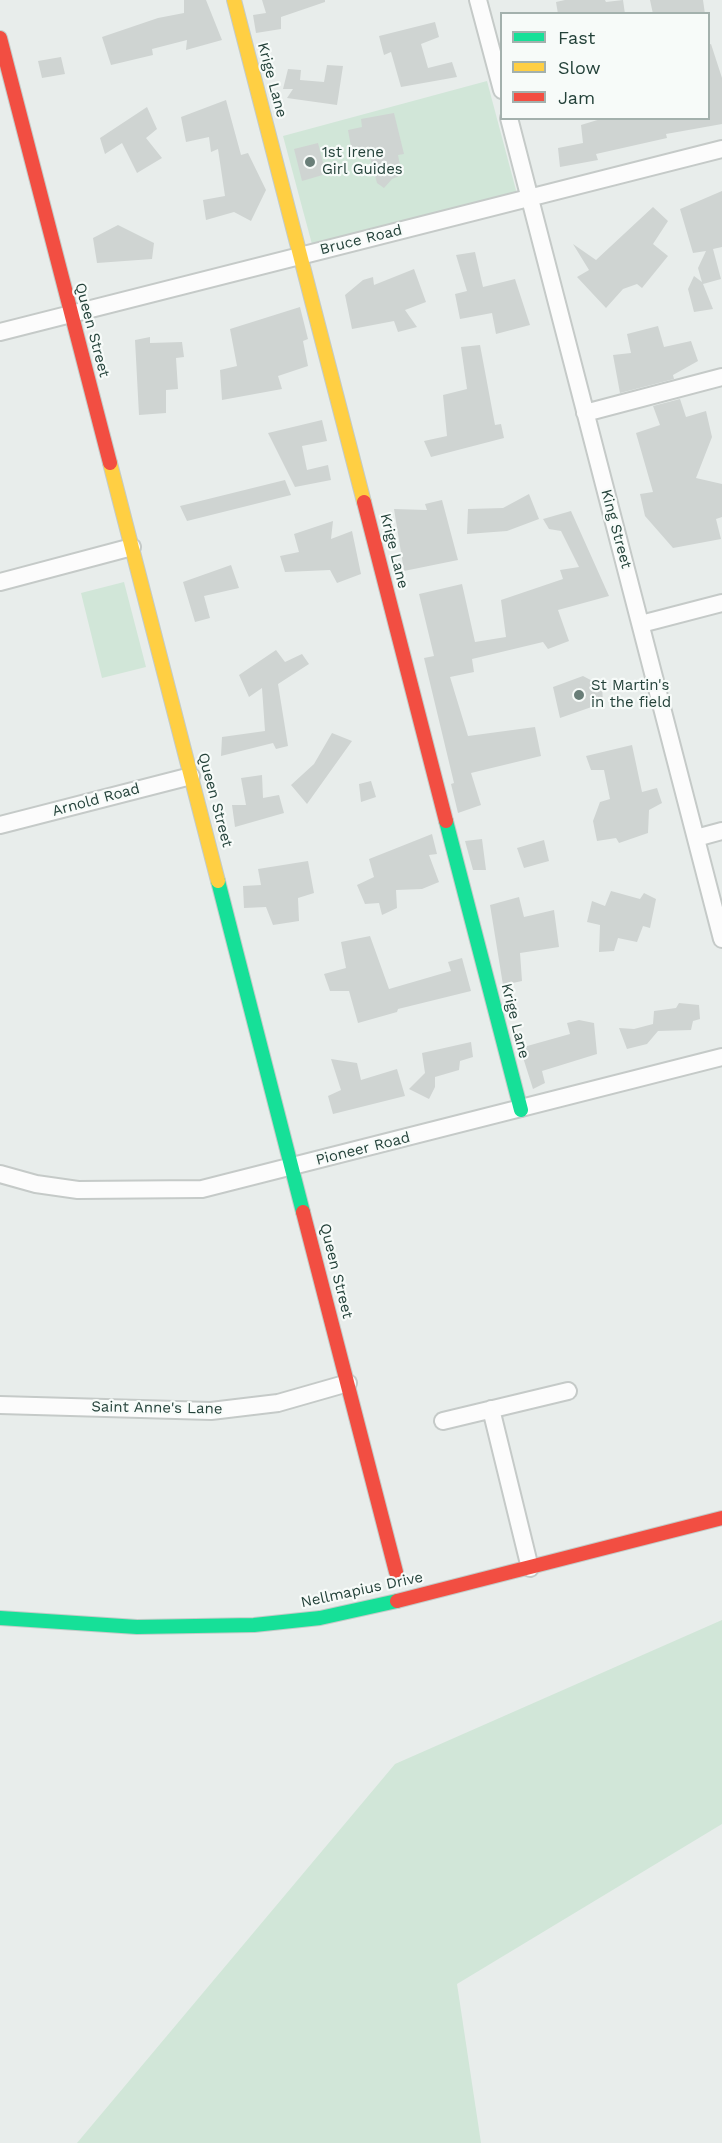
<!DOCTYPE html>
<style>
body{margin:0}
#map{position:relative;width:722px;height:2143px;overflow:hidden;background:#e8edeb;font-family:"Work Sans",sans-serif}
canvas{display:block}
.legend{position:absolute;left:500px;top:12px;width:210px;height:108px;box-sizing:border-box;background:#f7fbf9;border:2px solid #a3b1ad;margin:0;padding:8px 10px;list-style:none;font-size:18px;color:#24423a}
.legend li{display:flex;align-items:center;gap:12px;height:30px}
.legend b{width:30px;border:2px solid #a3b1ad}
</style>
<div id="map">
<canvas width="722" height="2143"></canvas>
<ul class="legend">
<li><b style="height:8px;background:#16e098"></b>Fast</li>
<li><b style="height:8px;background:#ffcf43"></b>Slow</li>
<li><b style="height:8px;background:#f24e42"></b>Jam</li>
</ul>
</div>
<script>
const g = document.querySelector('canvas').getContext('2d');
g.lineJoin = 'round';
function paint(path, color) {
  g.fillStyle = color;
  g.fill(path, 'evenodd');
}
function toPath(rows) {
  const path = new Path2D();
  for (const r of rows) {
    path.moveTo(r[0], r[1]);
    for (let i = 2; i < r.length; i += 2) path.lineTo(r[i], r[i + 1]);
  }
  return path;
}
function strokePath(path, color, width, dash) {
  g.strokeStyle = color;
  g.lineWidth = width;
  g.lineCap = dash ? 'butt' : 'round';
  g.setLineDash(dash || []);
  g.stroke(path);
}
function label(font, color, halo, rows, align = 'center') {
  g.font = font + ' "Work Sans",sans-serif';
  g.lineWidth = 4.5;
  g.setLineDash([]);
  g.textBaseline = 'middle';
  g.strokeStyle = halo;
  g.fillStyle = color;
  for (const [text, x, y, turn = 0] of rows) {
    g.save();
    g.translate(x, y);
    g.rotate((+turn || 0) * Math.PI / 180);
    g.textAlign = isNaN(turn) ? turn : align;
    if (halo) g.strokeText(text, 0, 0);
    g.fillText(text, 0, 0);
    g.restore();
  }
}
const green = toPath([
 [487,81,517,194,313,248,283,136],
 [124,582,146,667,102,678,81,593],
 [722,1620,722,1824,457,1984,481,2143,77,2143,395,1764]
]);
const building = toPath([
 [184,0,206,0,222,40,186,50,187,40,152,49,153,55,111,65,102,37,158,18,184,13],
 [262,0,325,0,325,2,281,17,281,29,256,33,253,15,266,13],
 [565,0,605,0,606,2,623,0,625,14,558,14,556,2],
 [650,0,703,0,705,14,653,14],
 [435,22,439,37,421,44,428,68,452,62,457,77,401,87,391,52,384,55,379,36],
 [711,44,722,78,722,124,666,134,667,138,596,154,598,160,560,167,558,148,583,143,581,125,604,118,708,118,708,45],
 [61,57,65,74,42,78,38,61],
 [327,65,343,66,337,105,287,98,293,89,283,89,288,69,301,70,300,80,324,82],
 [226,100,241,155,248,153,266,190,251,221,234,212,206,220,203,200,225,196,218,149,211,152,209,137,186,142,181,117],
 [147,107,157,129,146,138,162,158,137,173,122,143,105,154,100,138],
 [394,113,404,154,398,155,402,175,392,179,384,188,377,183,370,157,364,158,362,150,352,152,348,130,362,127,361,119],
 [318,143,326,174,302,181,294,149],
 [722,191,722,247,713,249,721,279,703,284,713,309,694,312,688,289,694,276,702,282,698,268,706,251,693,253,680,209],
 [653,207,668,221,653,244,668,256,642,288,637,284,623,289,606,308,577,277,589,270,573,244,596,260],
 [118,225,154,243,152,259,97,263,93,238],
 [475,252,483,287,515,279,530,325,496,334,492,313,460,319,455,294,467,291,456,255],
 [414,269,426,302,405,310,417,327,398,332,394,321,352,329,345,295,363,280,373,277,374,285],
 [300,307,308,339,303,341,308,366,278,376,282,389,222,400,220,370,237,366,230,329],
 [658,326,664,347,691,341,698,361,673,375,674,379,620,393,613,355,631,353,627,334],
 [150,337,150,343,182,342,184,357,176,358,178,389,166,390,166,413,139,415,135,340],
 [480,345,495,425,501,424,504,438,431,457,424,441,447,436,443,395,467,389,461,347],
 [680,399,686,417,706,411,712,437,696,478,722,484,722,517,716,519,721,539,673,548,645,516,640,494,653,492,636,433,660,425,653,406],
 [322,420,327,441,302,446,307,470,328,465,331,480,295,487,268,433],
 [285,480,291,495,187,521,180,506],
 [529,494,539,519,507,531,467,534,468,509,503,508],
 [442,500,458,560,404,571,394,509,427,510,425,504],
 [571,511,609,596,558,610,569,641,548,649,543,642,472,659,474,672,450,677,468,736,535,727,541,756,471,773,481,805,458,813,451,784,454,783,424,658,434,656,419,594,462,584,475,642,506,637,501,600,563,579,560,570,579,567,561,531,549,529,543,519],
 [333,521,331,539,352,531,361,574,337,583,330,570,285,572,280,556,299,552,294,534],
 [231,565,239,588,204,596,210,618,195,622,183,582],
 [276,650,285,662,302,654,309,664,278,684,288,746,276,749,273,743,221,756,222,737,265,731,262,688,249,697,239,675],
 [583,676,602,686,603,703,560,718,553,687],
 [332,733,352,741,307,804,291,785,314,764],
 [632,745,642,792,657,788,662,803,649,810,648,833,619,843,616,838,597,841,593,821,600,802,610,799,604,770,591,770,586,756],
 [262,775,263,798,279,795,284,813,235,827,232,805,246,805,241,778],
 [371,781,376,797,361,802,359,784],
 [432,834,437,854,429,855,439,882,422,889,396,890,397,908,382,915,379,903,365,904,357,885,374,877,369,859],
 [482,839,486,870,473,870,465,841],
 [544,840,549,861,524,868,517,848],
 [308,861,314,893,298,898,299,921,273,925,266,907,244,908,243,886,261,885,258,869],
 [611,891,640,899,644,893,656,899,650,928,643,926,637,942,618,938,614,951,599,952,600,925,587,922,592,901,605,906],
 [519,897,524,917,554,910,559,947,520,953,522,981,503,985,490,905],
 [370,936,389,989,451,971,448,962,462,958,471,991,398,1009,397,1012,358,1023,349,991,330,991,324,974,346,968,341,942],
 [679,1003,699,1005,700,1019,693,1021,691,1030,658,1031,647,1044,627,1049,619,1028,634,1029,653,1024,654,1011,676,1008],
 [579,1020,594,1023,597,1054,542,1071,545,1083,533,1089,520,1048,570,1034,567,1023],
 [471,1042,473,1057,460,1061,459,1070,435,1077,435,1087,429,1099,409,1089,425,1073,422,1053],
 [331,1059,357,1063,361,1080,397,1069,405,1096,333,1114,328,1096,341,1090]
]);
const street = toPath([
 [478,0,502,90],
 [509,118,722,939],
 [0,332,722,149],
 [585,413,722,377],
 [0,582,132,547],
 [641,624,722,603],
 [0,825,191,776],
 [696,838,722,831],
 [0,1174,36,1184,78,1190,202,1189,722,1057],
 [0,1405,211,1411,278,1403,348,1383],
 [491,1409,530,1568],
 [443,1421,568,1391]
]);
const fast = toPath([
 [446,821,521,1110],
 [218,881,303,1212],
 [0,1618,137,1627,254,1625,320,1618,397,1601]
]);
const slow = toPath([
 [234,0,364,502],
 [110,463,218,881]
]);
const jam = toPath([
 [0,38,110,463],
 [364,502,446,821],
 [303,1212,396,1572],
 [397,1601,722,1518]
]);
const markers = [
 [310,162,6,"#697e78"],
 [579,695,6,"#697e78"]
];
const streetNames = [
 ["Krige Lane",272,80,75],
 ["Bruce Road",361,240,-14],
 ["Queen Street",92,330,75],
 ["King Street",616,529,75],
 ["Krige Lane",394,551,76],
 ["Arnold Road",96,800,-15],
 ["Queen Street",215,800,75],
 ["Krige Lane",515,1021,76],
 ["Pioneer Road",363,1149,-14],
 ["Queen Street",336,1271,76],
 ["Saint Anne's Lane",157,1408,1],
 ["Nellmapius Drive",362,1590,-12]
];
const poiNames = [
 ["1st Irene",322,153],
 ["Girl Guides",322,170],
 ["St Martin's",591,686],
 ["in the field",591,703]
];
paint(green, '#d1e6d8');
paint(building, '#cfd4d2');
strokePath(street, '#c5cac8', 20);
strokePath(fast, '#c3cbc8', 16);
strokePath(slow, '#c3cbc8', 16);
strokePath(jam, '#c3cbc8', 16);
strokePath(street, '#fcfcfc', 16);
strokePath(fast, '#16e098', 14);
strokePath(slow, '#ffcf43', 14);
strokePath(jam, '#f24e42', 14);
for (const [x, y, r, color] of markers) {
  const dot = new Path2D();
  dot.arc(x, y, r, 0, 2 * Math.PI);
  g.fillStyle = color;
  g.fill(dot);
  strokePath(dot, '#f7fbf9', 2);
}
label('15px', '#24423a', '#f7fbf9', streetNames);
label('15px', '#24423a', '#f7fbf9', poiNames, 'left');
</script>
